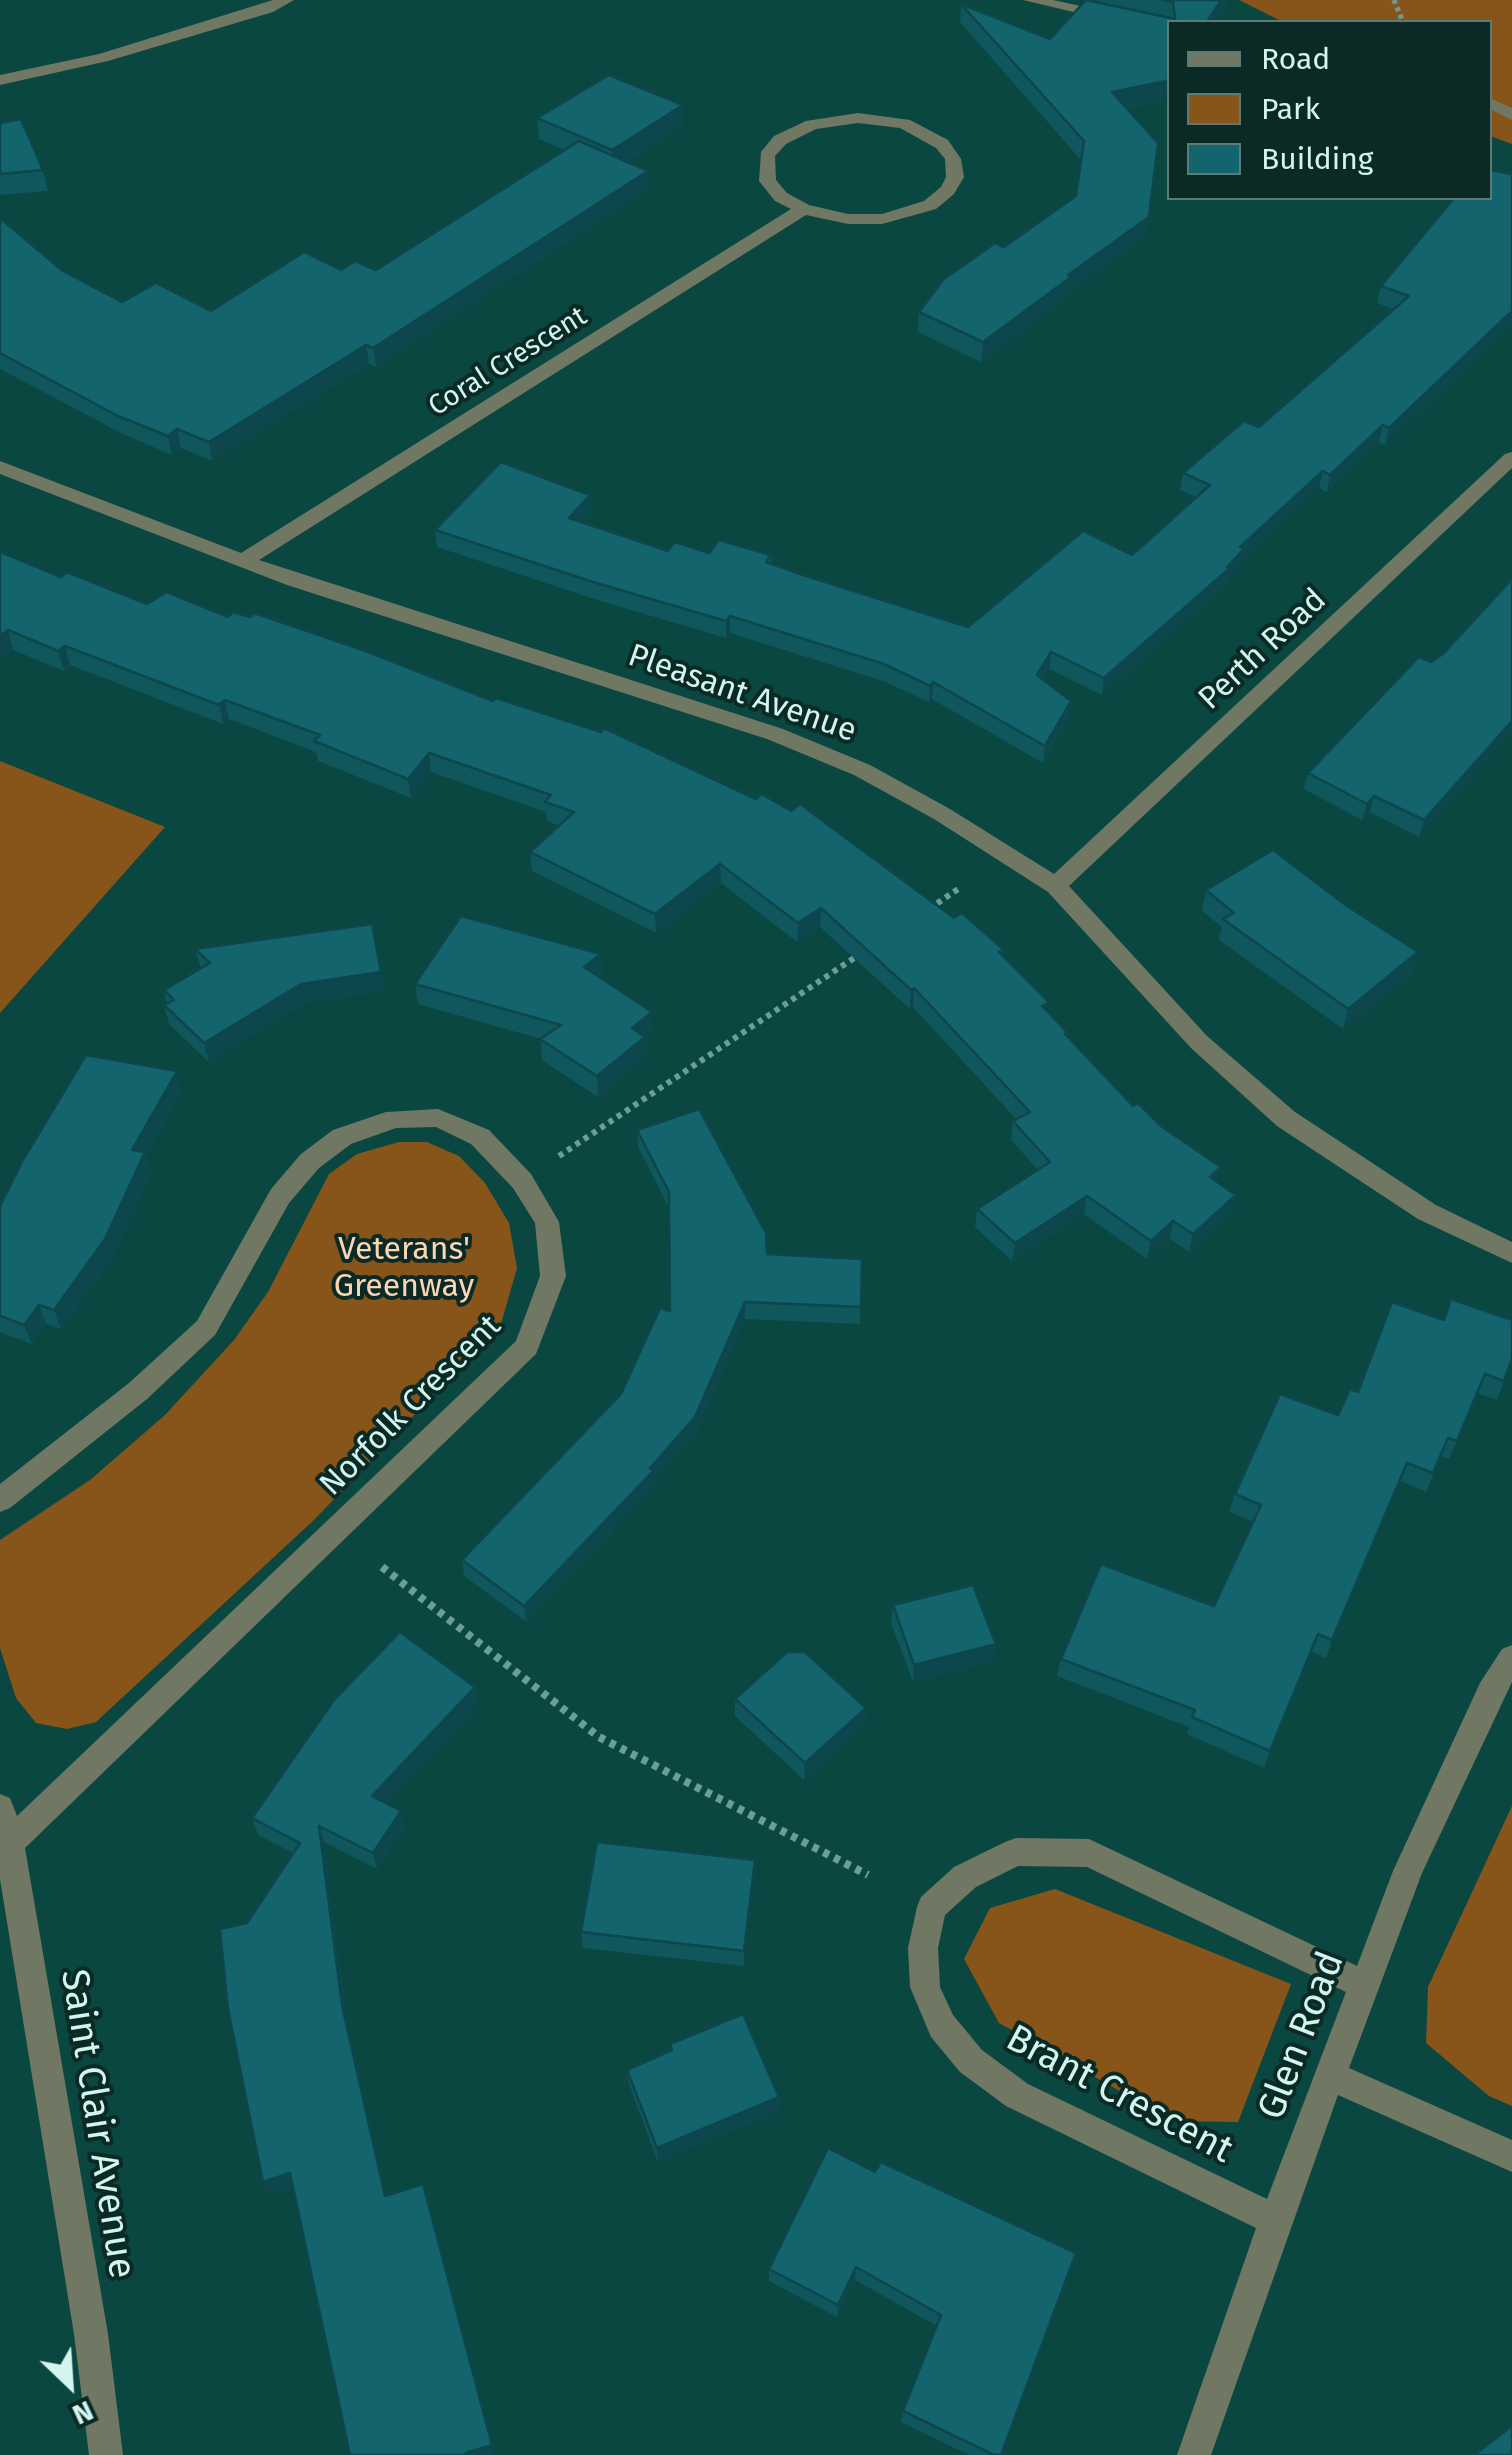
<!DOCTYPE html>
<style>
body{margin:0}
#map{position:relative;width:1512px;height:2455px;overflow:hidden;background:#0b4741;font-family:"Fira Sans",sans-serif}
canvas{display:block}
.legend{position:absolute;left:1167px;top:20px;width:325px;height:180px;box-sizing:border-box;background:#0b2a26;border:2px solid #5b7b76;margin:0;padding:12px 18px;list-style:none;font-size:30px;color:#d2f5ef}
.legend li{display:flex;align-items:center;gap:20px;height:50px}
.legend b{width:50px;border:2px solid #5b7b76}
.north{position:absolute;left:20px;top:2335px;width:100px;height:100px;-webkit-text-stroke:8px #0b2a26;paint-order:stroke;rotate:155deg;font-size:28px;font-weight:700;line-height:40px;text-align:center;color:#d2f5ef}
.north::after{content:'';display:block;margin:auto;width:35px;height:45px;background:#d2f5ef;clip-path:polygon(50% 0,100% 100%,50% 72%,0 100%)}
</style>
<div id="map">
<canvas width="1512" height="2455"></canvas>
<ul class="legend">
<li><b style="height:12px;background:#707863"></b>Road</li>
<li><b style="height:28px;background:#875419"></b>Park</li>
<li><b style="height:28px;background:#13646c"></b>Building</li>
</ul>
<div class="north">N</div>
</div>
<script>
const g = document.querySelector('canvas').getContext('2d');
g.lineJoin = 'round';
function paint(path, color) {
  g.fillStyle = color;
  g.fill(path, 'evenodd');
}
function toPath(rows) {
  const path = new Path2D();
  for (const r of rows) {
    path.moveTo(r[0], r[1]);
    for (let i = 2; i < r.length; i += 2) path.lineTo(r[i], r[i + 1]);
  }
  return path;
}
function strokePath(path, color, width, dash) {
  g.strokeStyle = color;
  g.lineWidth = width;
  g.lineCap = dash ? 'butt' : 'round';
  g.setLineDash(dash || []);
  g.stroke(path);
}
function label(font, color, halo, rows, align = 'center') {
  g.font = font + ' "Fira Sans",sans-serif';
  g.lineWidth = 8;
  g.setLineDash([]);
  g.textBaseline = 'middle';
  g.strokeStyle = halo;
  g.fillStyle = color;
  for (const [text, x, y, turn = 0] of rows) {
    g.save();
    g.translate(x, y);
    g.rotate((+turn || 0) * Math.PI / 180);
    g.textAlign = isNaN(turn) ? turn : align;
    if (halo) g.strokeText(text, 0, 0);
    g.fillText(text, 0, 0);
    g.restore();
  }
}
const green = toPath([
 [1239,0,1512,0,1512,144,1490,136,1490,22,1283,22],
 [0,761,165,827,0,1013],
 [399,1142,427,1142,459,1156,485,1183,509,1223,517,1268,501,1324,315,1519,96,1722,67,1729,36,1723,16,1698,0,1648,0,1540,90,1480,165,1415,234,1340,268,1292,329,1174,357,1154],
 [1512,1806,1512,2106,1489,2096,1426,2043,1428,1987],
 [1055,1889,1291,1984,1238,2122,1173,2121,999,2023,964,1959,990,1908]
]);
const pathFar2 = toPath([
 [1394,0,1403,22]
]);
const pathFar1 = toPath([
 [929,909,961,887],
 [559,1156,860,954]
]);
const path = toPath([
 [382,1567,599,1737,868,1875]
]);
const street = toPath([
 [273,0,294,0,273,12,108,61,0,85,0,75,99,54,273,0],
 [1023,0,1053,0,1170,25,1170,35,1023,0],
 [1490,98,1512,108,1512,120,1490,109,1490,98],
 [858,113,910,120,948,140,961,159,964,177,954,194,936,209,882,224,848,224,806,215,259,560,783,729,870,765,950,809,1054,874,1505,454,1512,452,1512,468,1069,886,1207,1036,1295,1112,1436,1205,1512,1242,1512,1263,1418,1219,1277,1126,1191,1048,1048,892,934,819,854,775,767,739,287,585,0,474,0,461,241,553,791,209,775,201,759,181,761,152,774,136,806,121,858,113],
 [858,123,900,128,936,148,945,159,946,177,941,187,924,201,882,214,848,214,809,205,787,193,776,180,775,156,786,144,816,129,858,123],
 [438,1109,489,1130,531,1174,559,1222,566,1276,536,1354,25,1848,108,2334,123,2455,89,2455,74,2334,0,1879,0,1794,10,1798,17,1816,516,1341,540,1276,535,1223,513,1188,471,1144,436,1127,396,1128,351,1144,319,1168,289,1203,215,1335,147,1399,10,1508,0,1512,0,1484,129,1383,197,1321,271,1189,301,1154,333,1130,386,1112,438,1109],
 [1512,1645,1512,1682,1422,1873,1349,2068,1512,2140,1512,2172,1338,2095,1211,2455,1177,2455,1256,2228,1006,2106,960,2072,931,2037,910,1987,908,1948,917,1907,921,1897,954,1867,1005,1842,1016,1838,1089,1839,1357,1966,1393,1871,1480,1683,1502,1649,1512,1645],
 [1018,1866,1087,1867,1346,1992,1267,2199,1028,2084,982,2050,953,2015,940,1987,938,1948,945,1915,976,1887,1018,1866]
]);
const wall = toPath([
 [1097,0,1227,0,1226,7,1164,100,1127,108,1146,236,1069,292,1069,296,981,362,918,332,919,312,1004,247,1076,196,1081,160,960,22,961,4,1050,39,1097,2],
 [537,118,683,125,627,162,648,189,376,367,369,364,212,461,181,448,172,455,123,434,0,369,0,218,63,271,122,302,211,311,341,270,376,270,564,150,539,139],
 [0,123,43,170,48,191,0,195],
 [1512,174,1512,324,1385,445,1379,442,1327,492,1319,488,1242,559,1241,566,1228,579,1227,585,1102,695,1049,669,1043,679,1069,718,1043,763,932,699,929,702,883,681,730,633,726,638,594,599,437,547,435,530,591,512,582,522,668,551,771,555,771,563,803,575,968,627,1132,555,1196,497,1180,490,1183,473,1259,427,1394,309,1377,303,1381,286],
 [0,552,1003,956,1067,1037,1133,1106,1161,1126,1217,1182,1232,1213,1189,1252,1170,1239,1147,1259,1084,1214,1012,1261,975,1227,977,1209,1038,1170,1011,1140,1013,1121,1016,1119,913,1007,910,1009,820,927,797,942,721,883,656,933,532,871,530,852,559,826,547,821,546,812,431,772,411,798,318,761,316,752,229,719,223,724,70,665,64,671,13,650,0,660],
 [1512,579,1419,837,1370,812,1362,820,1304,789,1308,773,1431,662,1444,653],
 [1206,890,1347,906,1418,952,1412,973,1343,1029,1219,940,1222,927,1202,911],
 [195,949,384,991,305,1003,209,1062,169,1024,164,1005,167,1004,164,990,201,968],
 [601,954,602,975,600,977,653,1032,645,1038,646,1057,598,1097,542,1060,541,1039,418,1004,415,984],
 [182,1092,146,1156,151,1173,112,1259,61,1329,46,1324,32,1344,0,1332,0,1206],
 [637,1130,767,1254,862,1259,860,1324,745,1319,696,1434,654,1481,655,1486,527,1622,464,1576,462,1560,621,1394,670,1311,669,1208,638,1147],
 [1392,1302,1504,1381,1497,1400,1477,1393,1449,1459,1441,1456,1426,1492,1400,1481,1326,1658,1312,1652,1264,1768,1187,1734,1189,1727,1057,1676,1061,1659,1214,1606,1253,1522,1229,1512,1235,1494,1338,1415,1358,1392],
 [893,1605,996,1644,993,1662,913,1682,891,1623],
 [475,1687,478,1705,386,1803,401,1811,405,1827,377,1869,324,1842,347,2020,386,2196,495,2455,293,2187,269,2195,247,1923,293,1853,258,1835,252,1818],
 [735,1699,866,1708,865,1725,804,1780,735,1716],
 [755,1876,744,1966,583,1948,581,1932],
 [670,2044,779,2097,779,2111,658,2162,629,2084,627,2070,671,2051],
 [881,2162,1002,2455,969,2455,901,2422,903,2411,937,2326,855,2280,837,2317,769,2281,769,2269,875,2172]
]);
const shadedWall = toPath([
 [1221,0,1227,0,1226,7,1216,22,1207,22],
 [1170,78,1170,94,1164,100,1110,111,1112,92],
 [683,105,683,125,613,171,612,150],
 [648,171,648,189,376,367,373,348],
 [1149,217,1146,236,1069,292,1069,296,981,362,983,342,1068,275],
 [1512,311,1512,324,1385,445,1389,428],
 [366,345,369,364,212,461,209,442],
 [1383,425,1379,442,1327,492,1330,475],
 [177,429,181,448,172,455,168,436],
 [1323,471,1319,488,1242,559,1241,566,1228,579,1227,585,1102,695,1104,678,1227,567,1240,547],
 [590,495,591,512,570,535,569,518],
 [730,616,730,633,726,638,726,621],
 [8,630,13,650,0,660,0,636],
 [65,646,70,665,64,671,58,651],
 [1051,652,1049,669,1035,692,1037,675],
 [933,682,932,699,929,702,930,686],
 [225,700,229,719,223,724,219,705],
 [1071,701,1069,718,1043,763,1045,746],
 [1512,721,1512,732,1419,837,1424,820],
 [429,753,431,772,411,798,408,779],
 [1374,796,1370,812,1362,820,1367,804],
 [720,864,721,883,656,933,655,914],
 [821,908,820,927,797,942,798,923],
 [1418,952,1412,973,1343,1029,1348,1009],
 [601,954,602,975,586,988,584,967],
 [381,972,384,991,305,1003,209,1062,204,1043,301,984],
 [914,988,913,1007,910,1009,911,990],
 [652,1012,653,1032,645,1038,646,1057,598,1097,597,1076,632,1028],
 [177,1071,182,1092,146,1156,151,1173,112,1259,61,1329,54,1310,132,1150],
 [1221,1167,1216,1186,1210,1177],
 [1236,1195,1232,1213,1189,1252,1193,1234],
 [1087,1196,1084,1214,1012,1261,1015,1243],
 [1173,1221,1170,1239,1147,1259,1151,1241],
 [745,1302,745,1319,696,1434,654,1481,655,1486,527,1622,524,1606,650,1468],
 [39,1305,46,1324,32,1344,24,1325],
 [1407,1463,1400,1481,1326,1658,1332,1640],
 [1318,1634,1312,1652,1264,1768,1270,1751],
 [996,1644,993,1662,913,1682,914,1665],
 [475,1687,478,1705,377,1813,372,1796],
 [866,1708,865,1725,804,1780,805,1763],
 [401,1811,405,1827,377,1869,373,1853],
 [319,1826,324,1842,347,2020,389,2210,385,2196,342,2005],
 [755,1860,755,1876,744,1966,744,1951],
 [779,2097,779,2111,658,2162,657,2148],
 [290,2173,296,2186,269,2195,263,2182],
 [427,2198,495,2455,466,2455],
 [856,2267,855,2280,837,2317,838,2305]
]);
const building = toPath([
 [1086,0,1175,19,1173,2,1162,0,1221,0,1207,22,1170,22,1170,78,1166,81,1112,92,1158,143,1149,217,1068,275,1071,277,983,342,919,312,944,279,995,243,1004,247,1076,196,1084,141,961,4,1050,39,1086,0],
 [609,75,683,105,612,150,537,118,609,75],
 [21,119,43,170,0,174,0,123,21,119],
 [579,141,648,171,373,348,366,345,209,442,177,429,168,436,118,416,0,353,0,218,63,271,122,302,156,283,211,311,304,252,341,270,355,261,376,270,579,141],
 [1490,170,1512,174,1512,311,1389,428,1383,425,1330,475,1323,471,1240,547,1244,549,1227,567,1230,568,1104,678,1051,652,1037,675,1071,701,1045,746,933,682,930,686,884,664,730,616,726,621,593,582,435,530,501,462,590,495,569,518,668,551,675,542,709,553,719,540,771,555,766,562,803,575,968,627,1083,531,1132,555,1210,485,1183,473,1244,421,1259,427,1409,296,1381,286,1454,198,1490,198,1490,170],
 [0,552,61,577,67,572,147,604,167,592,228,617,233,612,250,617,254,613,363,650,493,701,496,698,601,732,604,728,756,799,762,794,791,811,800,804,954,918,962,913,1004,950,999,952,1049,1002,1042,1006,1068,1033,1065,1034,1133,1106,1138,1103,1161,1126,1221,1167,1210,1177,1236,1195,1193,1234,1173,1221,1151,1241,1087,1196,1015,1243,977,1209,1050,1162,1013,1121,1030,1112,914,988,911,990,821,908,798,923,720,864,655,914,530,852,574,812,545,802,551,795,429,753,408,779,314,741,320,735,225,700,219,705,65,646,58,651,8,630,0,636,0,552],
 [1512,579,1512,721,1424,820,1374,796,1367,804,1308,773,1419,657,1431,662,1444,653,1512,579],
 [1273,850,1347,906,1418,952,1348,1009,1223,919,1234,913,1206,890,1273,850],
 [461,916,601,954,584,967,652,1012,632,1028,645,1037,597,1076,540,1039,561,1025,415,984,461,916],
 [372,924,381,972,301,984,204,1043,164,1005,174,1000,164,990,210,963,195,949,372,924],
 [86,1055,177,1071,132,1150,145,1152,105,1239,54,1310,39,1305,24,1325,0,1316,0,1206,23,1160,86,1055],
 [699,1109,766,1233,767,1254,862,1259,861,1307,745,1302,695,1417,650,1468,654,1470,524,1606,462,1560,621,1394,660,1308,670,1311,669,1192,637,1130,699,1109],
 [1451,1299,1512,1320,1512,1358,1504,1381,1485,1374,1457,1441,1448,1438,1433,1473,1407,1463,1332,1640,1318,1634,1270,1751,1192,1717,1195,1710,1061,1659,1101,1564,1214,1606,1261,1505,1235,1494,1280,1394,1338,1415,1350,1389,1358,1392,1392,1302,1444,1320,1451,1299],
 [973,1585,996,1644,914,1665,893,1605,973,1585],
 [400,1632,475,1687,372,1796,401,1811,373,1853,319,1826,342,2005,385,2196,423,2184,492,2445,466,2453,466,2455,350,2455,290,2173,263,2182,228,2009,220,1929,247,1923,300,1843,252,1818,334,1700,400,1632],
 [787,1652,805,1652,866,1708,805,1763,735,1699,787,1652],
 [597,1842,755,1860,744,1951,581,1932,597,1842],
 [743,2014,779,2097,657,2148,627,2070,672,2050,670,2044,743,2014],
 [828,2148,875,2172,881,2162,1076,2253,1001,2455,994,2455,903,2411,941,2315,856,2267,838,2305,769,2269,828,2148],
 [1512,2426,1512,2455,1474,2455,1512,2426]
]);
const farStreetnames = [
 ["Coral Crescent",508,362,-32]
];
const streetNames = [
 ["Perth Road",1263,650,-43],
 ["Pleasant Avenue",742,694,19],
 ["Norfolk Crescent",411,1406,-45]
];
const parkNames = [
 ["Veterans'",404,1250],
 ["Greenway",404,1287]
];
const nearStreetnames = [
 ["Glen Road",1302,2036,-69],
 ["Brant Crescent",1119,2095,28],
 ["Saint Clair Avenue",97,2124,81]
];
paint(green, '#875419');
strokePath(pathFar2, '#6d9d97', 5, [4, 4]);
strokePath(pathFar1, '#6d9d97', 6, [5, 5]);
strokePath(path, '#6d9d97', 8, [6, 6]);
paint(street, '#707863');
paint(wall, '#10565d');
paint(shadedWall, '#0d464c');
paint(building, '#13646c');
strokePath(building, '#0d464c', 2.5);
label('28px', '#d2f5ef', '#0b2a26', farStreetnames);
label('32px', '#d2f5ef', '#0b2a26', streetNames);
label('32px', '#fbd6b4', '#0b2a26', parkNames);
label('38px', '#d2f5ef', '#0b2a26', nearStreetnames);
</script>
